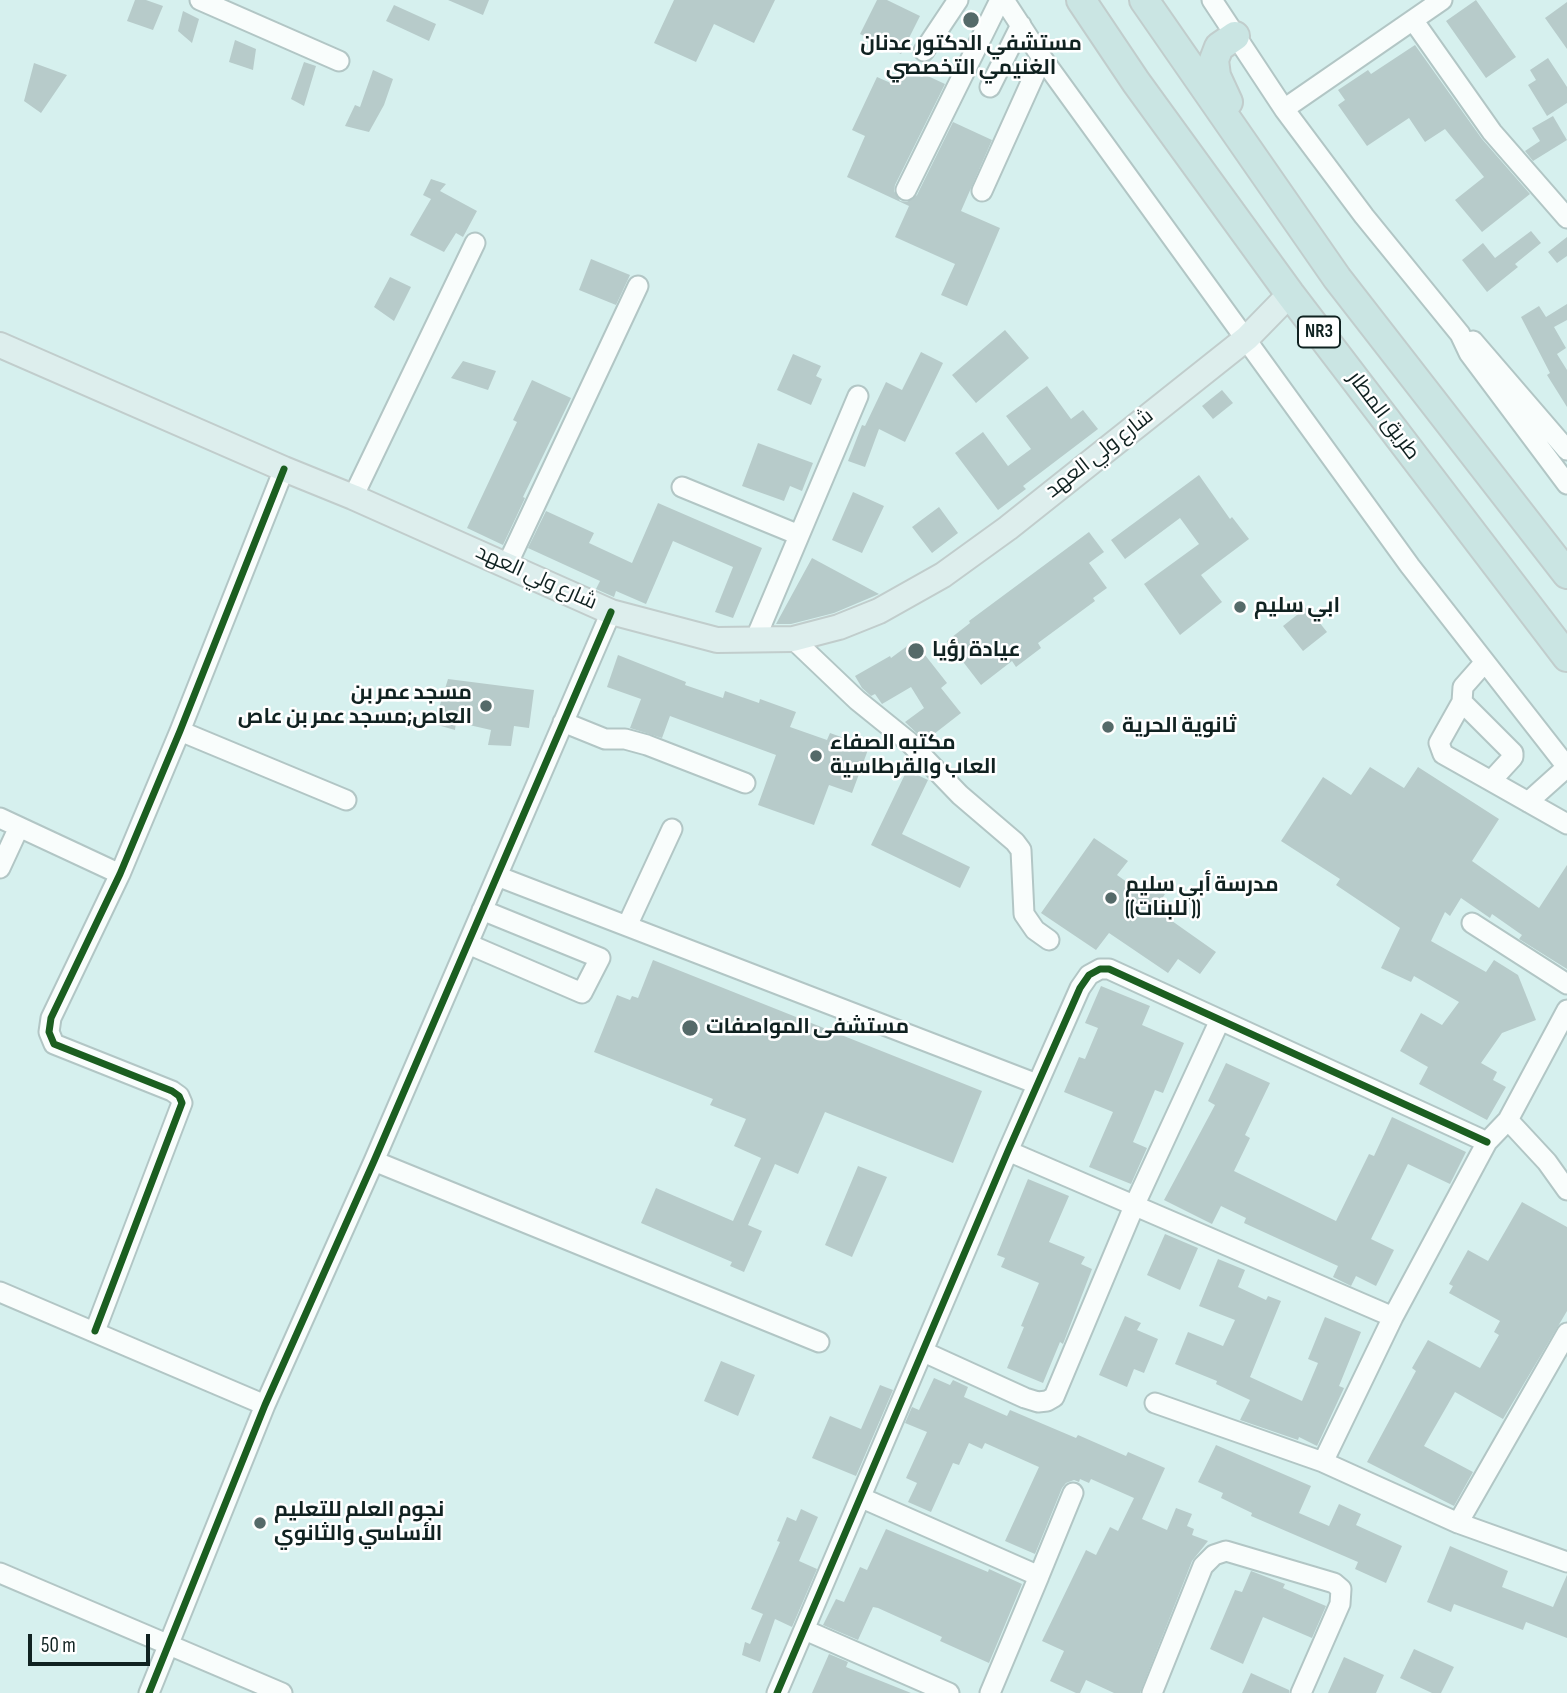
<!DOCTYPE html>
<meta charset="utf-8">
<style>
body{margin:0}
#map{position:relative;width:1567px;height:1693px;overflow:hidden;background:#d6f0ee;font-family:"Sofia Sans Condensed",sans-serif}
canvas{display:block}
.scale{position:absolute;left:28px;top:1634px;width:122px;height:32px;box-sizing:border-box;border:4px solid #102221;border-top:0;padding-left:9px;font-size:21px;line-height:24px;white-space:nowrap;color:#102221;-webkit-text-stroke:5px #fff;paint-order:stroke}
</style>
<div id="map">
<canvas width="1567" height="1693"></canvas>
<div class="scale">50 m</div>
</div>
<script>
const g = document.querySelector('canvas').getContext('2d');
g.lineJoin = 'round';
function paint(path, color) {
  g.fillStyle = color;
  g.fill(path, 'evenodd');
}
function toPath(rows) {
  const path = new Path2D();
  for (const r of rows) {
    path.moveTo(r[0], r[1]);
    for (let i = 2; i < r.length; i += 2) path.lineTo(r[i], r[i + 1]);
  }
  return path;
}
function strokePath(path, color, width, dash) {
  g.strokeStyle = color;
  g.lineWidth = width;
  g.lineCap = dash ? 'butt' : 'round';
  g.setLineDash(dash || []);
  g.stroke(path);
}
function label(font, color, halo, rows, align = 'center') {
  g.font = font + ' "Sofia Sans Condensed",Cairo,sans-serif';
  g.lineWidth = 5;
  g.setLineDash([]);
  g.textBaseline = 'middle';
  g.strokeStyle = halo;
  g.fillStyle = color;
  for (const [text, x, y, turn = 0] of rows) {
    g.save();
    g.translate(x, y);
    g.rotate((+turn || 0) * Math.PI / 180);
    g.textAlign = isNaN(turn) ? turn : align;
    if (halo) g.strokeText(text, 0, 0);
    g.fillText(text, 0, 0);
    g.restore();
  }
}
const building = toPath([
 [135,0,146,0,163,6,153,30,127,21],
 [448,0,489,0,483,15],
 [674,0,775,0,754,43,714,24,696,62,654,43],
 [877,0,887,0,920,16,901,54,860,34],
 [1476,0,1516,57,1486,78,1446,21],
 [1567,2,1567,49,1545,18],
 [394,5,436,24,429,41,386,21],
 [183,11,199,19,192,43,178,31],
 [235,40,256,49,253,70,229,62],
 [1415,45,1482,139,1530,194,1482,232,1455,200,1484,177,1445,129,1425,142,1409,118,1367,146,1338,105,1345,100,1338,90,1368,70,1371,74],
 [1548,58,1567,87,1567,103,1547,116,1528,85,1536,80,1530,70],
 [304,62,316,66,304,106,291,99],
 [34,63,67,75,41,113,24,101],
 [902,64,945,84,895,185,894,191,900,201,907,202,917,195,953,122,992,140,961,211,1000,228,967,306,941,295,955,264,895,237,909,206,847,177,865,136,852,130,877,77,893,84],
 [373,70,393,79,384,105,369,132,345,126,355,105,360,107],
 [1553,116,1567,140,1533,161,1525,151,1540,141,1532,128],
 [431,179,446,184,440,191,477,211,463,237,456,233,444,252,410,235,431,199,423,195],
 [1531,231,1541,243,1515,264,1518,267,1487,292,1462,260,1483,243,1495,258],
 [1567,237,1567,256,1557,263,1548,252],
 [591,259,630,275,616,305,579,290],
 [390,277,411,287,394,321,374,307],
 [1567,304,1567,320,1554,327,1566,348,1557,354,1567,370,1567,407,1547,375,1550,373,1521,317,1539,306,1546,317],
 [1005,330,1029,358,976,403,952,375],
 [921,352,943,363,905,442,879,429,865,467,848,461,862,425,865,426,886,382,902,390],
 [793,354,821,366,816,376,822,379,811,405,777,390],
 [463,361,496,371,488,390,451,378],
 [532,380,571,398,523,497,525,498,503,545,467,528,517,422,513,420],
 [1047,386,1071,419,1083,410,1098,429,1023,486,1026,489,998,510,955,453,983,432,1008,466,1031,449,1006,416],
 [1222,390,1233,403,1213,419,1202,406],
 [758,443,813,463,802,491,790,486,784,501,742,486],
 [1199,475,1230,519,1232,517,1249,539,1201,575,1222,602,1180,635,1144,584,1199,544,1180,518,1125,559,1111,540],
 [853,492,884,506,862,553,832,540],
 [658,503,762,548,733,618,715,612,733,567,673,541,646,604,616,591,614,597,596,589,600,581,528,548,546,511,594,533,589,543,632,563],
 [939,507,958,533,932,553,912,527],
 [1089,532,1104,552,1089,563,1107,588,1093,598,1095,601,1038,643,1041,648,1016,667,1012,661,981,685,947,641,970,623,969,621],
 [812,558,879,594,834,613,791,624,776,624],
 [1307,607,1327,632,1303,651,1283,626],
 [914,641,947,683,941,688,961,713,925,741,905,722,924,708,911,687,882,704,875,694,871,696,862,688,855,676,890,656,891,658],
 [618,655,686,682,685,685,723,698,725,691,759,703,760,699,796,712,790,727,827,740,830,733,869,747,852,793,829,785,814,825,758,805,776,755,670,716,662,738,630,728,641,699,607,687],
 [448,679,534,690,529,728,514,726,511,746,488,745,491,730,456,722,455,730,434,724],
 [1370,767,1404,788,1418,767,1499,819,1472,861,1539,908,1567,865,1567,969,1519,939,1522,935,1492,914,1490,918,1461,898,1450,916,1445,912,1431,941,1486,972,1494,960,1518,975,1536,1020,1502,1033,1481,1063,1497,1072,1493,1080,1506,1087,1487,1120,1419,1084,1428,1067,1400,1051,1421,1013,1442,1025,1459,1002,1414,976,1411,982,1381,968,1400,928,1336,885,1340,879,1281,841,1323,777,1351,795],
 [907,770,928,780,902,834,970,867,960,888,871,845],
 [1094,838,1128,861,1117,875,1141,892,1148,881,1165,894,1155,909,1216,952,1200,974,1178,959,1168,973,1109,933,1096,950,1041,913],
 [653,960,982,1091,953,1163,825,1112,798,1174,775,1164,748,1225,762,1231,744,1272,730,1266,732,1262,641,1223,656,1188,733,1221,761,1158,734,1146,746,1119,710,1105,713,1099,594,1052,617,995,630,1000,632,996,638,998],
 [1101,986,1150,1006,1142,1025,1184,1043,1163,1093,1155,1090,1133,1142,1147,1148,1131,1184,1089,1167,1113,1112,1064,1092,1079,1057,1085,1059,1098,1028,1085,1023],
 [1226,1063,1270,1083,1245,1135,1250,1138,1234,1171,1336,1221,1369,1154,1374,1156,1392,1117,1466,1152,1450,1184,1408,1164,1371,1239,1394,1250,1376,1286,1356,1276,1351,1286,1333,1277,1338,1266,1244,1223,1246,1218,1221,1206,1212,1224,1164,1200,1215,1105,1208,1101],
 [858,1166,887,1177,852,1257,825,1245],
 [1028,1179,1069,1196,1049,1242,1085,1257,1081,1264,1092,1269,1063,1344,1060,1342,1043,1383,1007,1368,1024,1327,1021,1326,1039,1283,1001,1267,1005,1258,997,1255],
 [1522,1202,1567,1227,1567,1311,1503,1419,1455,1392,1424,1446,1473,1472,1454,1506,1367,1462,1416,1371,1412,1368,1428,1340,1480,1368,1499,1335,1494,1332,1500,1321,1449,1293,1453,1286,1449,1284,1468,1250,1488,1261],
 [1165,1234,1198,1248,1180,1290,1147,1275],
 [1218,1259,1245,1270,1238,1287,1266,1300,1268,1296,1281,1301,1250,1377,1302,1401,1318,1363,1308,1359,1325,1317,1361,1332,1339,1386,1344,1388,1317,1446,1299,1437,1298,1440,1240,1420,1250,1400,1216,1384,1217,1381,1175,1364,1188,1332,1223,1346,1235,1320,1199,1306],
 [1125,1316,1141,1323,1137,1330,1158,1339,1144,1373,1134,1369,1127,1387,1099,1375],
 [721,1361,755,1375,738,1416,704,1401],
 [934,1378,950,1385,953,1380,968,1387,964,1397,1007,1416,1010,1410,1076,1438,1078,1435,1126,1456,1128,1452,1165,1468,1142,1519,1167,1530,1176,1508,1192,1514,1187,1526,1194,1529,1192,1535,1208,1541,1192,1561,1140,1693,1114,1693,1086,1680,1080,1693,1076,1693,1050,1681,1064,1651,1042,1641,1086,1550,1096,1555,1110,1527,1118,1531,1134,1498,1091,1479,1089,1483,1080,1479,1079,1482,1074,1480,1066,1483,1062,1488,1035,1554,1005,1541,1039,1467,985,1443,982,1449,969,1443,959,1465,953,1463,931,1512,908,1502,917,1483,906,1478,927,1432,905,1423,912,1407,919,1410],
 [880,1385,893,1390,856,1476,812,1458,830,1416,861,1429],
 [1216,1445,1311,1486,1299,1513,1329,1526,1339,1504,1361,1514,1356,1525,1402,1546,1386,1583,1355,1569,1358,1562,1251,1516,1252,1513,1221,1498,1223,1493,1198,1482],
 [801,1509,818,1517,799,1561,817,1569,792,1627,775,1619,760,1662,742,1655,745,1642,750,1644,763,1614,751,1609,780,1542,777,1541,787,1517,796,1521],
 [886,1529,988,1572,989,1569,1022,1584,989,1663,940,1641,942,1637,878,1608,873,1607,858,1640,823,1625,836,1599,844,1602,860,1567,867,1570],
 [1450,1546,1508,1571,1502,1587,1553,1607,1567,1575,1567,1638,1526,1622,1523,1630,1454,1604,1451,1612,1427,1602],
 [1251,1571,1285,1584,1283,1588,1326,1606,1312,1638,1263,1617,1243,1664,1210,1649,1235,1590,1242,1592],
 [1414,1649,1454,1667,1441,1693,1432,1693,1400,1678],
 [829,1654,848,1662,846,1667,911,1693,812,1693],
 [1344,1657,1384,1675,1376,1693,1328,1693],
 [1251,1673,1289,1690,1289,1693,1242,1693]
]);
const minor = toPath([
 [200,0,339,61],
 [1004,0,1042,58,1410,566,1567,767],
 [1212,0,1284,109,1364,216,1460,334,1469,353,1567,484],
 [1413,20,1492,132,1567,218],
 [924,51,958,0],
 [990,87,1021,25],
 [1284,109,1442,0],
 [906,190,1000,0],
 [982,191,1042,58],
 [1473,341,1567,450],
 [682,487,799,535],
 [353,497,475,243],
 [507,565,638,286],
 [793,639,857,700,909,742,960,795,1015,842,1021,850,1024,914,1035,930,1049,940],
 [755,640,858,396],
 [1462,702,1513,753,1513,757,1491,781,1443,754,1439,743,1462,702,1463,687,1485,662],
 [563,722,605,739,625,739,647,745,745,783],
 [180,731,346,800],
 [1491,781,1567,824],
 [1528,802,1567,767],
 [0,818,120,874],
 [0,868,19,827],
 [497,876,1037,1084],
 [1472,923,1567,984],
 [627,926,672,829],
 [468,944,582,993,600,958,482,910],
 [1508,1120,1547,1162,1567,1190],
 [1008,1151,1393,1317],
 [374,1161,819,1342],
 [0,1292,265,1405],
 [95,1331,182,1103,179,1096,172,1091,54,1044,49,1032,51,1018,120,874,180,731,284,469],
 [924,1352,1025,1398,1038,1402,1047,1401,1054,1397,1135,1204,1220,1020],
 [1155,1403,1323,1462,1458,1523,1567,1562],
 [1323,1462,1393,1317,1487,1142,1508,1120,1567,1010],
 [862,1498,1039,1576,990,1693],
 [1458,1523,1567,1333],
 [0,1573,282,1693],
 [1039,1576,1073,1493],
 [805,1630,949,1693],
 [149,1693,265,1405,374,1161,611,612],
 [777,1693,1008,1151,1080,988,1089,975,1100,969,1109,969,1487,1142],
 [1152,1693,1203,1566,1214,1555,1226,1551,1334,1583,1341,1589,1340,1604,1301,1693]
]);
const major = toPath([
 [0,345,284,469,353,497,611,612,717,640,793,639,839,627,879,611,943,575,1008,528,1247,338,1290,294]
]);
const highway = toPath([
 [1081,0,1136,82,1290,294,1567,657],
 [1144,0,1337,278,1567,574],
 [1228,102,1216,76,1214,60,1219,47,1235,36]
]);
const cycleway = toPath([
 [95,1331,182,1103,179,1096,172,1091,54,1044,49,1032,51,1018,120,874,180,731,284,469],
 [149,1693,265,1405,374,1161,611,612],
 [777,1693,1008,1151,1080,988,1089,975,1100,969,1109,969,1487,1142]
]);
const markers = [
 [971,20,9,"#556a69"],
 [1240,607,7,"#556a69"],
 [916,651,9,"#556a69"],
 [486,706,7,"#556a69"],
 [1108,727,7,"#556a69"],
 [816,756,7,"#556a69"],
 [1111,898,7,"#556a69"],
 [690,1028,9,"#556a69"],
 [260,1523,7,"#556a69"]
];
const shields = [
 [1319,332,42]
];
const shieldNames = [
 ["NR3",1319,332]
];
const poiNames = [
 ["مستشفي الدكتور عدنان",971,45,"center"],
 ["الغنيمي التخصصي",971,69,"center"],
 ["ابي سليم",1254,607],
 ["عيادة رؤيا",932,651],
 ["مسجد عمر بن",472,694,"right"],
 ["العاص;مسجد عمر بن عاص",472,718,"right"],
 ["ثانوية الحرية",1122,727],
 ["مكتبه الصفاء",830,744],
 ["العاب والقرطاسية",830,768],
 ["مدرسة أبي سليم",1125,886],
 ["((للبنات ))",1125,910],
 ["مستشفى المواصفات",706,1028],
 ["نجوم العلم للتعليم",274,1511],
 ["الأساسي والثانوي",274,1535]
];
const streetNames = [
 ["طريق المطار",1383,416,53],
 ["شارع ولي العهد",1100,454,-38],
 ["شارع ولي العهد",536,578,24]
];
paint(building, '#b7cbca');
strokePath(minor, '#b2c6c5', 23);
strokePath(major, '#c1cdcc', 28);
strokePath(highway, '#c1cdcc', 32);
strokePath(minor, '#f9fdfc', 19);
strokePath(major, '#ddeeed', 24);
strokePath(highway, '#cae5e3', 28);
strokePath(cycleway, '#1b5e20', 7);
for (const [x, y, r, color] of markers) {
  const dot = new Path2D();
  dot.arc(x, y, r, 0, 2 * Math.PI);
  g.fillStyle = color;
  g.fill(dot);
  strokePath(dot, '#fff', 2.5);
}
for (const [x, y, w] of shields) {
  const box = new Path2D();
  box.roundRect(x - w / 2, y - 15.5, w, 31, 5);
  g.fillStyle = '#fff';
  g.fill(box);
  strokePath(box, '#102221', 2);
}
label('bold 19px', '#102221', null, shieldNames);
label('bold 21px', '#102221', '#fff', poiNames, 'left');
label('21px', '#102221', '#fff', streetNames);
</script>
